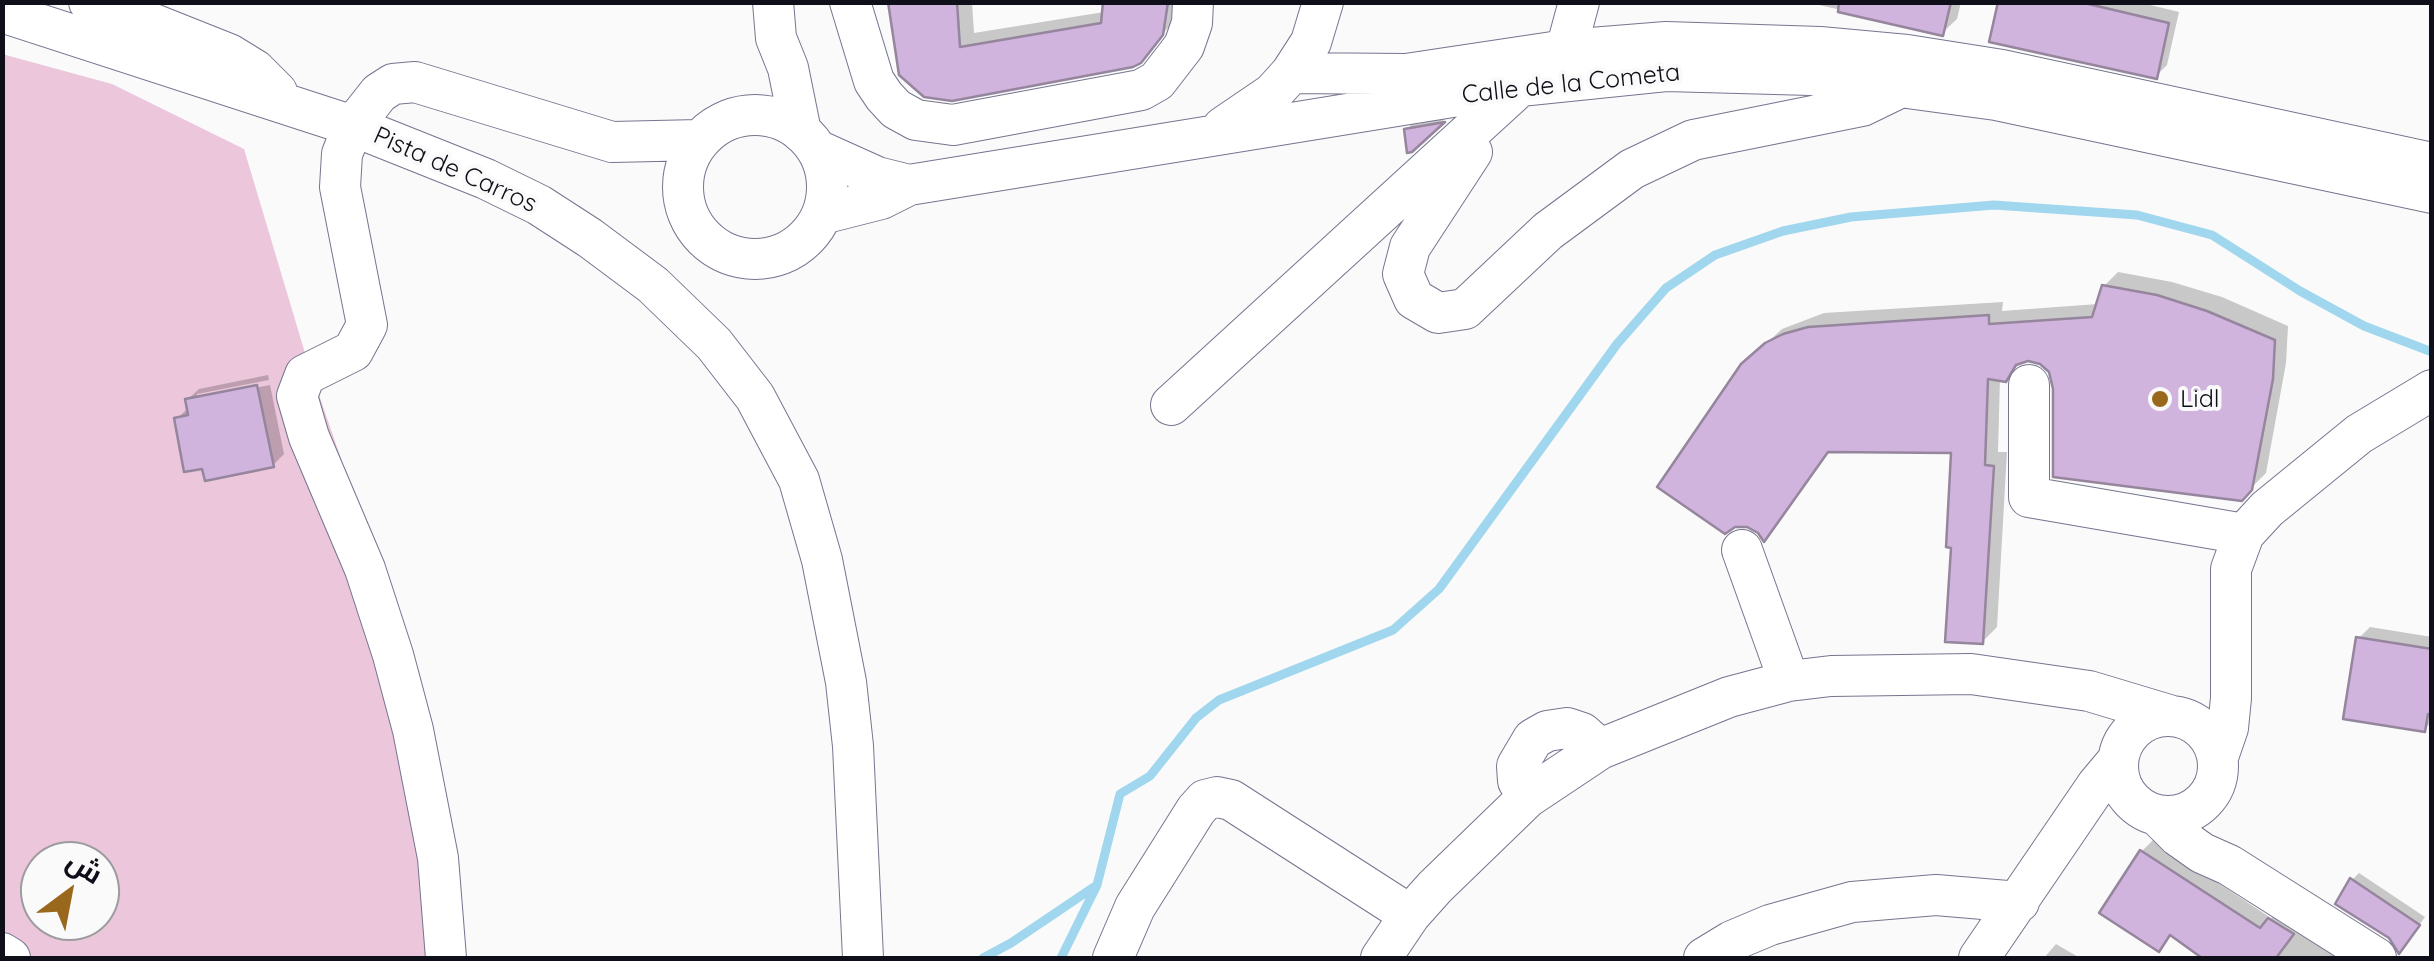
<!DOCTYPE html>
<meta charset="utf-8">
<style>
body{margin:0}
#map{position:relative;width:2434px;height:961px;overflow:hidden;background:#fafafa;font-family:Quicksand,Cairo,sans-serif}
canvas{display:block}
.frame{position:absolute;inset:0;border:5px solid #0f0f19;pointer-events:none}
.north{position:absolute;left:20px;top:841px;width:100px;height:100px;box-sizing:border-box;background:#fafafa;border:2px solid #9c9ca0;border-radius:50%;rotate:32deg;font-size:28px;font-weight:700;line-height:40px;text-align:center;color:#0f0f19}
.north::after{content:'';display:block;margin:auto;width:35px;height:45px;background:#9a681c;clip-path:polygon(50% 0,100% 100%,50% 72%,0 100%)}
</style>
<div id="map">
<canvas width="2434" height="961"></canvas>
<div class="frame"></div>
<div class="north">ش</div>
</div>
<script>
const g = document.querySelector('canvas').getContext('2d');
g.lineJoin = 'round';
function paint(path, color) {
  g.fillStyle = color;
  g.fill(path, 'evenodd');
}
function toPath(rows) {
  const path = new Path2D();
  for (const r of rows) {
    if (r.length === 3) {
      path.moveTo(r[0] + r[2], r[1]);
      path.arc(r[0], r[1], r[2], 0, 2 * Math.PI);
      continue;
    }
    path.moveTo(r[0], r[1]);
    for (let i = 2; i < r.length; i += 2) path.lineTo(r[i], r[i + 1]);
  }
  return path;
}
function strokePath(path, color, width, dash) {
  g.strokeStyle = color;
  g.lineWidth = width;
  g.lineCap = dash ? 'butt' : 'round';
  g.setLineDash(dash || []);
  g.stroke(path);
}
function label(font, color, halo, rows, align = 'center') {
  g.font = font + ' Quicksand,sans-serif';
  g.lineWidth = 8;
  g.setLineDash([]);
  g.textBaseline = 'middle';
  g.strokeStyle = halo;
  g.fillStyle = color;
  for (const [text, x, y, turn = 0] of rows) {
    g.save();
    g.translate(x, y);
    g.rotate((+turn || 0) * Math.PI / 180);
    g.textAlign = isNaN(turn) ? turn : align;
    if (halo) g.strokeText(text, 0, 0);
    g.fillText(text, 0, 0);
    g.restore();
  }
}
const green = toPath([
 [2,54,112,84,244,149,308,363,404,641,465,958,3,958],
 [40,861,100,861,100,921,40,921]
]);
const shadow = toPath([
 [891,2,972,2,974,33,1104,12,1105,2,1181,2,1177,17,1140,61,952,98],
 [1806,2,1961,2,1957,19,1942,33],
 [2000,2,2138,2,2179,12,2167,65,2156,76],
 [1447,117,1411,150,1406,130,1414,122],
 [2118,272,2172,282,2222,297,2288,326,2286,363,2266,473,2241,498,2056,389,2051,371,2041,362,2022,361,2005,379,2000,378,1998,452,2007,452,1997,627,1982,642,1954,546,1954,450,1831,449,1778,524,1765,538,1759,350,1782,329,1824,313,2003,302,2002,311,2098,304,2104,286],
 [268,375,284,454,273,465,204,466,177,419,189,407,187,400,199,389],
 [269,380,270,385,197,399,197,394],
 [2370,627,2432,637,2432,722,2424,729,2359,638],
 [2153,840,2271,918,2281,908,2343,958,2207,958,2172,934,2159,948,2142,851],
 [2359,873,2425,917,2406,943,2352,880],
 [2056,944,2080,958,2044,958]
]);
const stream = toPath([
 [983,958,1011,943,1094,887],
 [1061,958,1097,885,1120,794,1150,776,1196,718,1219,700,1393,630,1439,589,1617,344,1666,288,1715,255,1783,231,1851,217,1994,205,2137,215,2212,235,2300,291,2364,326,2432,352]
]);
const building = toPath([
 [888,2,957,2,960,47,1101,23,1103,2,1168,2,1163,35,1141,63,1133,67,952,101,924,97,899,75,888,2],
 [1839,2,1951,2,1943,36,1838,12,1839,2],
 [1998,2,2080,2,2169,23,2157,79,1989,42,1998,2],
 [1445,122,1412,152,1407,153,1404,129,1445,122],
 [2102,285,2157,295,2207,311,2275,340,2273,379,2252,490,2242,501,2053,477,2053,389,2049,372,2040,364,2028,361,2016,365,2006,382,1988,379,1985,465,1994,466,1983,644,1945,642,1951,548,1946,547,1951,453,1828,452,1764,542,1758,533,1747,527,1735,527,1725,534,1657,487,1741,364,1765,343,1783,334,1808,327,1989,315,1989,324,2092,317,2102,285],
 [257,385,274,467,205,481,202,469,184,472,174,418,188,415,185,399,257,385],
 [2356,637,2432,649,2432,714,2428,714,2425,732,2343,719,2356,637],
 [2140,850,2260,928,2268,918,2294,934,2276,958,2202,958,2170,935,2159,952,2099,913,2140,850],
 [2350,878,2420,925,2399,954,2389,938,2335,904,2350,878]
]);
const minor = toPath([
 [89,2,146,21,229,54,255,70,277,92],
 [773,2,776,38,788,68,801,132],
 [850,2,874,81,884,96,896,109,916,120,953,125,1141,90,1157,81,1184,46,1192,23,1193,2],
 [2,12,353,126,486,179,539,205,590,238,653,285,714,344,755,397,799,480,822,560,846,682,853,746,863,958],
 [1566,50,1579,2],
 [1291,73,1406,74,1566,50,1666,42,1820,47,1907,55,2002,70,2432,163],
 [755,187,72],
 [1223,127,1273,93,1291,73,1311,42,1323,2],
 [817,150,877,177,909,185],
 [1472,152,1410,247,1403,274,1414,299,1438,313,1465,309,1548,231,1632,169,1693,140,1862,106,1899,88],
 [822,214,881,199,909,185,1520,86,1666,71,1811,75,1996,100,2432,193],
 [2029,385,2029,497,2244,534],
 [1171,405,1520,86],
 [1742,550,1789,681],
 [2168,766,50],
 [2218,757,2228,728,2231,698,2231,569,2244,534,2267,509,2359,434,2432,390],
 [1528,797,1518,781,1517,766,1533,739,1547,731,1567,728,1582,733,1600,749],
 [2158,816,2178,836,2202,853,2229,865,2376,958],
 [2,953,10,958],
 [446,958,438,858,413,730,393,655,365,569,309,437,297,396,305,375,353,351,367,325,340,187,342,154,353,126,379,93,393,84,415,82,612,142,699,140],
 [1113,958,1135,907,1196,810,1205,800,1217,797,1231,800,1410,915],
 [1381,958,1410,915,1435,887,1528,797,1600,749,1729,697,1789,681,1831,676,1971,674,2089,691,2169,715],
 [1704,958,1732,941,1770,925,1852,902,1936,895,2019,902],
 [1979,958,2097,785,2118,760]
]);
const markers = [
 [2160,399,10,"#9a681c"]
];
const streetNames = [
 ["Calle de la Cometa",1571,84,-6],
 ["Pista de Carros",455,170,24]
];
const poiNames = [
 ["Lidl",2180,399]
];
paint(green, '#ecc6db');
paint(shadow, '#0003');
strokePath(stream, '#a1d7ee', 9);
paint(building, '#d0b4dd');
strokePath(building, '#95859d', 2.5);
strokePath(minor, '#75758f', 42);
strokePath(minor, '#fff', 40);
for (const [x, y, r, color] of markers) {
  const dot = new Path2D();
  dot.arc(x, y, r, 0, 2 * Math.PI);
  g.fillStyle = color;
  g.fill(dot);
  strokePath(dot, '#fafafa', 4);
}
label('25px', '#0f0f19', '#fafafa', streetNames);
label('25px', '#0f0f19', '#fafafa', poiNames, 'left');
</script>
